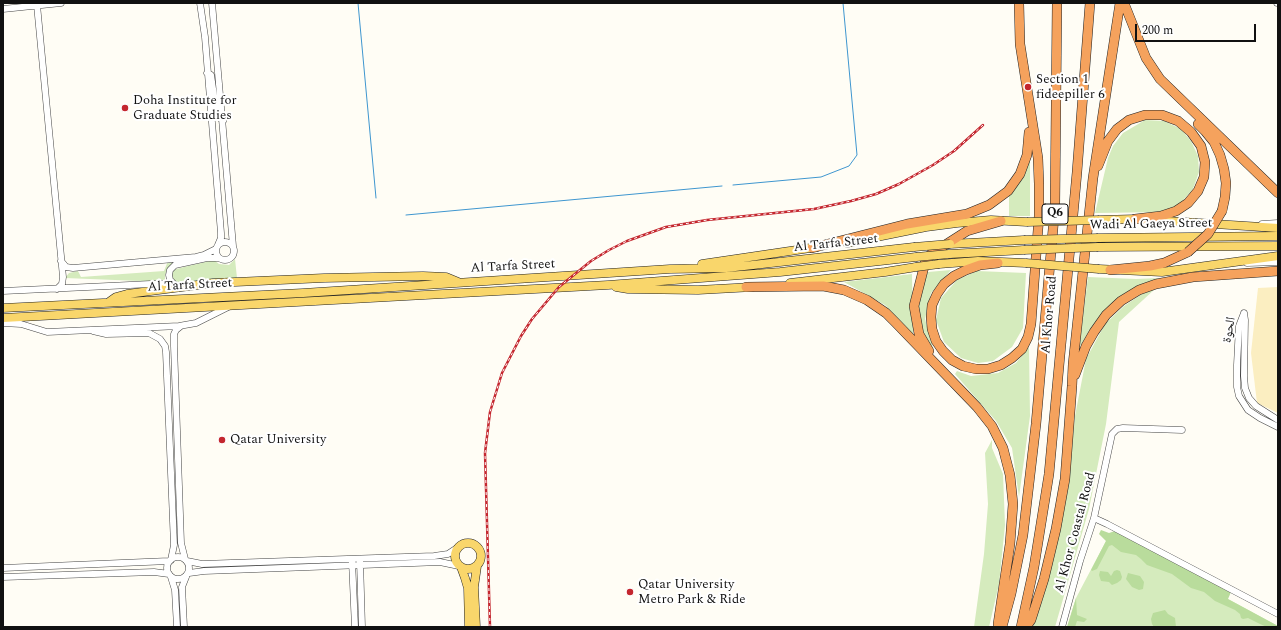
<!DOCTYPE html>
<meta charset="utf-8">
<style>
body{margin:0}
#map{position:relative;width:1281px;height:630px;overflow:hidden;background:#fffdf5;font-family:Spectral,serif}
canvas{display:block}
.frame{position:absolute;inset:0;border:4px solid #111;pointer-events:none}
.scale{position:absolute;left:1135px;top:24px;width:121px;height:18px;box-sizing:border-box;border:2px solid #111;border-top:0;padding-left:5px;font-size:12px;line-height:14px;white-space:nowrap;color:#111;-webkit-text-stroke:3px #fff;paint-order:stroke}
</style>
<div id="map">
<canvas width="1281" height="630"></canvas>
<div class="frame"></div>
<div class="scale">200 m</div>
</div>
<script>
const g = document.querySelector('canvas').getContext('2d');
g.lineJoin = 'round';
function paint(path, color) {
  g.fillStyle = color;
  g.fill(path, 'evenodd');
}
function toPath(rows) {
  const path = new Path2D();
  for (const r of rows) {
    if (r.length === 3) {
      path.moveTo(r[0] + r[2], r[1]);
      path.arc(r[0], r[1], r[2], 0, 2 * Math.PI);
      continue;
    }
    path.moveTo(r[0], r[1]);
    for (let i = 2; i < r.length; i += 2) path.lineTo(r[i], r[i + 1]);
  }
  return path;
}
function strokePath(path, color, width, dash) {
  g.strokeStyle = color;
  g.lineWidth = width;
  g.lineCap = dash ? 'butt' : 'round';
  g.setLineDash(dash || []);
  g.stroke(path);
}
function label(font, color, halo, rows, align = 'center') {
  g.font = font + ' Spectral,"Noto Naskh Arabic",serif';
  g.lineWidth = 4;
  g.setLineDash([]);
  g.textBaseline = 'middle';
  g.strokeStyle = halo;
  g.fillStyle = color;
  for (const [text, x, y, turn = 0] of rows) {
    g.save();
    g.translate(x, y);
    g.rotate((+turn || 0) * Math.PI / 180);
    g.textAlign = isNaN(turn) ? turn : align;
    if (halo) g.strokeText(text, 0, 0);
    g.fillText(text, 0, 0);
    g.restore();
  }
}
const green = toPath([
 [1145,120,1164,121,1181,129,1191,141,1198,156,1199,172,1193,189,1178,206,1164,212,1095,213,1108,158,1113,146,1123,133],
 [1030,152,1030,216,1009,216,1009,194],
 [235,259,237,278,177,283,173,280,171,275,173,270,184,267,214,260,219,264,229,265],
 [168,261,174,262,167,270,165,275,165,282,65,278,69,273,78,271,81,277,164,271],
 [951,270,931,293,925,319,934,352,924,335,918,311,920,293,928,272],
 [977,271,1026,273,1023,328,1012,347,993,361,978,363,961,358,944,342,936,320,941,298,957,280],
 [912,274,913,334,885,305,844,282],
 [1088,277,1136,279,1159,278,1125,293,1104,311,1089,331,1079,348],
 [1155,289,1119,322,1106,424,1089,509,1055,627,1033,627,1058,538,1068,489,1075,416,1086,359,1105,324,1124,306,1142,294],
 [1029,347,1030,416,1019,497,1012,448,996,421,955,374,957,371,971,376,998,373,1016,363],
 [992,440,992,448,1003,474,1005,525,999,584,989,627,974,627,984,554,988,504,985,453],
 [1111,536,1278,626,1278,627,1067,627,1076,598,1106,541]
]);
const forest = toPath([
 [1101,530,1109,533,1115,531,1231,592,1228,599,1278,626,1278,627,1267,627,1260,624,1248,618,1243,619,1241,618,1240,614,1235,610,1215,601,1204,592,1191,588,1172,574,1147,565,1141,559,1136,555,1121,552,1112,545,1109,546,1097,569,1092,571,1091,570,1106,541,1099,534],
 [1117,570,1120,571,1122,577,1121,580,1117,583,1112,585,1109,582,1101,581,1099,575,1100,571,1108,572,1111,576,1114,571],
 [1128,573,1140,576,1144,582,1143,589,1139,590,1132,587,1126,579],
 [1076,598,1077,615,1087,619,1084,622,1077,621,1075,627,1067,627],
 [1165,610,1168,614,1175,618,1176,627,1154,627,1152,624,1151,619,1153,613]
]);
const sand = toPath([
 [1278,287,1278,413,1257,403,1251,353,1258,288]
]);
const stream = toPath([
 [358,3,376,198],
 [733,185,821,177,849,166,857,155,843,3],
 [406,215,722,186]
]);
const minor = toPath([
 [200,3,205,37,221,233,221,238,218,245],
 [212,3,233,246],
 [1277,3,1278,3],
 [37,5,63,277,62,284,57,289],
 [3,9,61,3],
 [207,73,211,75,216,110,220,118,223,121],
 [1262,224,1278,223],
 [225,251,9],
 [61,261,66,267,73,268,196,257,204,255,216,249],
 [1247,263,1278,262],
 [174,284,170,280,169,275,170,270,175,265,207,258,219,258],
 [3,291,172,283],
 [1244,313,1239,326,1237,365,1237,387,1239,396,1248,410,1260,418,1278,427],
 [1244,313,1245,320,1244,376,1245,388,1249,398,1256,406,1278,420],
 [3,323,21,324,47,332,179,326,196,323,228,307],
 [181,326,176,330,174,334,174,346,181,543,185,559],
 [93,331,106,334,149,333,160,339,165,346,166,352,174,545,171,560],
 [1094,518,1107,524,1278,614],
 [178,568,11],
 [187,561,202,564,434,556,448,554,457,548],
 [352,561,355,627],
 [360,561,362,627],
 [3,568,169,561],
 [189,573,204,571,440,562,459,566],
 [3,577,154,572,169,574],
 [171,577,175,590,177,627],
 [184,627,182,587,186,577],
 [1062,627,1080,561,1094,518,1112,434,1117,429,1123,428,1182,430]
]);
const major = toPath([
 [1099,220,1135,219,1278,228],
 [1098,238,1278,236],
 [847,243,926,227,957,223,991,220,1027,222],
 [950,244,1024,240],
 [1098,247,1278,246],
 [949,254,1024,250],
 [702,264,817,247],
 [939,264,978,261,1026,263],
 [1099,269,1162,272,1278,256],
 [790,283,885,272,916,267],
 [616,287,628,289,698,290,753,287],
 [109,302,116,297,127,294,213,283,324,278,423,276,446,277,458,282],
 [3,308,303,293,670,269,726,268,914,247],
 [3,318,608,285,780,272,916,257],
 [468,556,13],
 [461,567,465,578,468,588,469,627],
 [476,627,474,587,477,566]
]);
const highway = toPath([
 [1124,3,1146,58,1160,79,1278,193],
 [1198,124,1205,131,1214,142,1220,155,1224,169,1226,183,1225,197,1222,211],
 [1098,166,1108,141,1117,129,1129,120,1145,115,1162,115,1178,121,1191,132,1201,146,1205,162,1204,177,1198,191,1188,203,1176,211,1161,216,1135,219],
 [812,248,907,224,967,214,989,205,1008,191,1020,174,1027,155,1029,132],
 [998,263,980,265,966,270,954,276,944,284,937,294,932,305,931,317,932,329,936,341,943,351,952,360,963,366,976,369,988,369,1001,365,1012,358,1022,349,1028,337,1031,324,1039,216,1039,184,1038,158,1020,44,1019,3],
 [1110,270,1150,266,1164,263,1188,252],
 [746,287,823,286,844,290,867,300,886,313,895,322,977,407,992,426,1003,448,1010,475,1013,504,1010,544,998,624],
 [929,351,919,334,914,306,925,263,931,254,967,231,1001,221],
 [1075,375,1086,346,1094,332,1106,315,1121,301,1139,290,1156,284,1193,277,1278,271],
 [1002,627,1011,594,1023,535,1036,424,1055,206,1057,3],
 [1021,627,1034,567,1049,474,1077,172,1090,3],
 [1026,627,1031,620,1044,579,1056,529,1065,479,1072,386,1073,364,1093,178,1120,3]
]);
const rail = toPath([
 [490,627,485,453,490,412,502,373,521,336,532,319,559,287,591,261,609,250,627,241,666,227,707,220,814,209,851,201,876,194,899,184,933,165,954,151,983,125]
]);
const majorBridge = toPath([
 [1027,222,1099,220],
 [1024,240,1098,238],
 [914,247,950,244],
 [1024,250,1098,247],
 [916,257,949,254],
 [1026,263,1099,269],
 [916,267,939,264]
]);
const highwayBridge = toPath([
 [1188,252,1208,234,1222,211]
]);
const markers = [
 [1028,87,4,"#c4262e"],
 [125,108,4,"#c4262e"],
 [222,440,4,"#c4262e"],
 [630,592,4,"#c4262e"]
];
const shields = [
 [1055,214,26]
];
const shieldNames = [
 ["Q6",1055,214]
];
const poiNames = [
 ["Section 1",1036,80],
 ["fideepiller 6",1036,95],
 ["Doha Institute for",133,101],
 ["Graduate Studies",133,116],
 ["Qatar University",230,440],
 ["Qatar University",638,585],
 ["Metro Park & Ride",638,600]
];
const streetNames = [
 ["Wadi Al Gaeya Street",1151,225,-1],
 ["Al Tarfa Street",836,244,-6],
 ["Al Tarfa Street",513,267,-3],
 ["Al Tarfa Street",190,286,-3],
 ["Al Khor Road",1050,315,-85],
 ["الحوة",1230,330,-80],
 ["Al Khor Coastal Road",1076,533,-75]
];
paint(green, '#d5ebbd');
paint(forest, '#b9dc9c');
paint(sand, '#fbeec1');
strokePath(stream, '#3f96cf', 1);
strokePath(minor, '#444', 7);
strokePath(major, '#222', 9);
strokePath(highway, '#222', 10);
strokePath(minor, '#fff', 6);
strokePath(major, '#f9d66b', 8);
strokePath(highway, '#f5a25d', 9);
strokePath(rail, '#c4262e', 2.5);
strokePath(rail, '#fff', 1, [3]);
strokePath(majorBridge, '#222', 9, []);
strokePath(highwayBridge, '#222', 10, []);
strokePath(majorBridge, '#f9d66b', 8);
strokePath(highwayBridge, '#f5a25d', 9);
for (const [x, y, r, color] of markers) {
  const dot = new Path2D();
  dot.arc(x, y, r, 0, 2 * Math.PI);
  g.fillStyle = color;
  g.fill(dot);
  strokePath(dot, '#fff', 1.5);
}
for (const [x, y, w] of shields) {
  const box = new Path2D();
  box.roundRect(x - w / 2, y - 10, w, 20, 3);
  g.fillStyle = '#fff';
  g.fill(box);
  strokePath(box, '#111', 1);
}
label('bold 12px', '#111', null, shieldNames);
label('13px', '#111', '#fff', poiNames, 'left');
label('13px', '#111', '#fff', streetNames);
</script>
